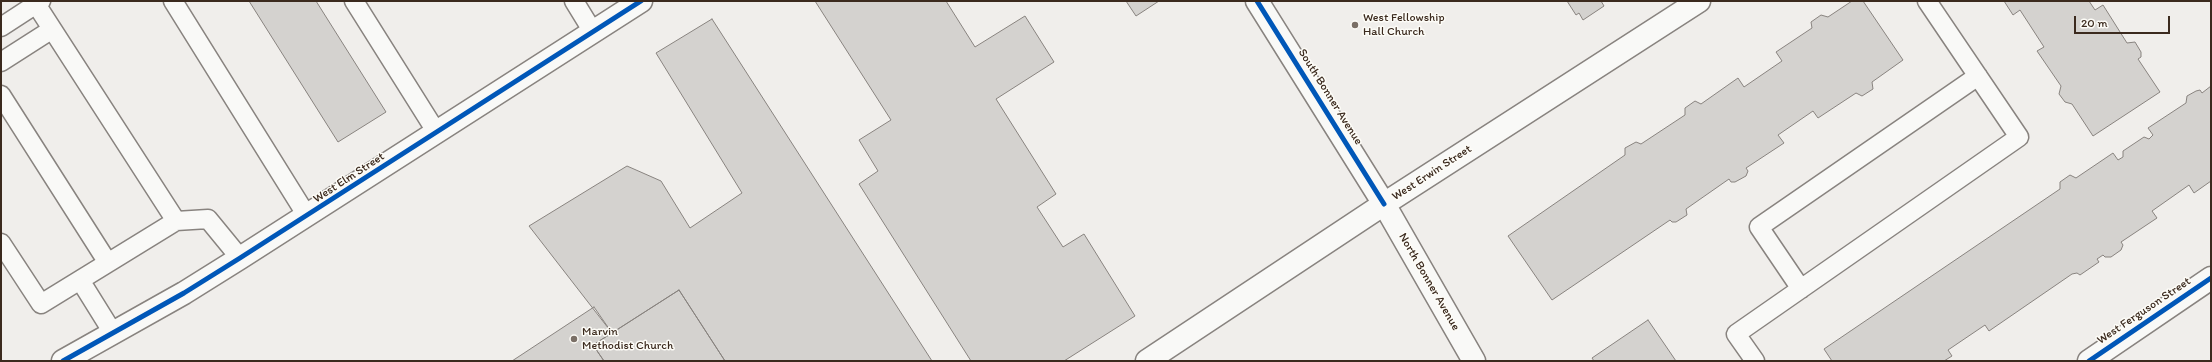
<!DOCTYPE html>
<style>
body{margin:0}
#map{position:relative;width:2212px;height:362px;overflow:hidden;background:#f0eeeb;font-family:Itim,sans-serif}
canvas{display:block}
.frame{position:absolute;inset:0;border:2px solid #3b2a1e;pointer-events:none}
.scale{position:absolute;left:2074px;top:16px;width:96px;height:18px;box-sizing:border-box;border:2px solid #3b2a1e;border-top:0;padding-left:5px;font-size:12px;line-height:14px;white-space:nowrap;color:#3b2a1e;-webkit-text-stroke:3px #fdfcf7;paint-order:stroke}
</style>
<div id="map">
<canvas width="2212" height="362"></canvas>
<div class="frame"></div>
<div class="scale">20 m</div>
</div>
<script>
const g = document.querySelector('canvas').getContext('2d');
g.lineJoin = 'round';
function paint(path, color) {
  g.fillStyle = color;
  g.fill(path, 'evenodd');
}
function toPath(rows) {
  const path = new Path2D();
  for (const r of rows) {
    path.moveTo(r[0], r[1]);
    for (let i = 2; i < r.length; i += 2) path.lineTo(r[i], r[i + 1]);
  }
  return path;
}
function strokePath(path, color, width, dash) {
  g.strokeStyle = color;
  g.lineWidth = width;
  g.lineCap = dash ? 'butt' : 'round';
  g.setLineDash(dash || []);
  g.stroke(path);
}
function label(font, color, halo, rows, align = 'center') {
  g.font = font + ' Itim,sans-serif';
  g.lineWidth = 3;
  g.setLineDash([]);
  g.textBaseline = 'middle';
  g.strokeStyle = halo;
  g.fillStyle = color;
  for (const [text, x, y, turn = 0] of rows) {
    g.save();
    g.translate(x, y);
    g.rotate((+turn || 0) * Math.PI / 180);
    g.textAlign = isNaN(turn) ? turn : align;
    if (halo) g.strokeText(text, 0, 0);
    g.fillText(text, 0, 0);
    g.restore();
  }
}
const building = toPath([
 [249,1,316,1,386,112,338,142,249,1],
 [815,1,946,1,975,47,1025,16,1054,62,996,99,1056,194,1037,207,1063,247,1084,234,1135,316,1064,361,971,361,859,184,878,171,859,140,891,120,815,1],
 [1126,1,1159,1,1136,16,1126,1],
 [1567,1,1601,1,1604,6,1583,20,1579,13,1576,15,1567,1],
 [1852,1,1863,1,1903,60,1872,82,1873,89,1862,96,1856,93,1818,118,1813,111,1778,135,1784,143,1746,168,1748,171,1746,176,1735,182,1731,182,1729,179,1686,209,1687,215,1676,222,1672,222,1670,220,1552,300,1508,236,1625,155,1625,148,1636,142,1641,144,1685,115,1685,108,1695,101,1701,104,1738,78,1744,87,1782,61,1776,52,1812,28,1811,22,1821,15,1828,17,1852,1],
 [2004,1,2089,1,2095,10,2103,5,2127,43,2135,42,2141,52,2141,57,2138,59,2160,92,2093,136,2072,104,2065,102,2059,94,2061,86,2037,51,2044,47,2020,10,2013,15,2004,1],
 [712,19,932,361,725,361,679,290,612,333,529,226,627,166,661,181,690,228,742,193,656,53,712,19],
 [2211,86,2211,181,2194,193,2189,185,2152,211,2157,218,2121,242,2123,245,2121,250,2111,257,2105,257,2103,255,2097,259,2099,262,2080,275,2077,273,2072,274,1989,331,1985,325,1948,350,1952,356,1944,361,1832,361,1824,349,2060,189,2060,182,2070,175,2076,178,2113,153,2118,160,2123,157,2123,151,2144,137,2149,139,2153,135,2148,128,2186,103,2187,96,2196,91,2200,90,2202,93,2211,86],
 [679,290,725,361,604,361,593,345,679,290],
 [594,307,612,333,593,345,604,361,512,361,594,307],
 [1648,320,1676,361,1594,361,1592,358,1648,320]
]);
const service = toPath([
 [173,1,307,216],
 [354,1,437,133],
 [574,1,593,32],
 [36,4,176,221],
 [1,27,41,1],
 [1,62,51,30],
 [1,95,108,263],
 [1,243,41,304,176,221,208,219,240,258],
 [80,280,113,333],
 [1801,289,1759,227,1978,76],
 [1755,361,1736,334,2019,137,1927,1]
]);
const minor = toPath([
 [2089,361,2211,278]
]);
const tertiary = toPath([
 [1257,1,1384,204],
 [63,361,184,293,240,258,641,1]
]);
const secondary = toPath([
 [1384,204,1474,361],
 [1147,361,1384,204,1699,1]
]);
const cycleway = toPath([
 [1257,1,1384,204],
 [63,361,184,293,240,258,641,1],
 [2089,361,2211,278]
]);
const markers = [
 [1355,25,4,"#7a6f66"],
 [574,339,4,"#7a6f66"]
];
const poiNames = [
 ["West Fellowship",1363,18],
 ["Hall Church",1363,32],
 ["Marvin",582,332],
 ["Methodist Church",582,346]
];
const streetNames = [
 ["South Bonner Avenue",1330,97,58],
 ["West Erwin Street",1432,173,-33],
 ["West Elm Street",349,178,-33],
 ["North Bonner Avenue",1429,282,60],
 ["West Ferguson Street",2144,311,-34]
];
paint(building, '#d4d2cf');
strokePath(building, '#88837f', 1);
strokePath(service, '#88837f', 21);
strokePath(minor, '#88837f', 25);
strokePath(tertiary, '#88837f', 25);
strokePath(secondary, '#88837f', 25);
strokePath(service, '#f9f9f7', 18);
strokePath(minor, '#f9f9f7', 22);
strokePath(tertiary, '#f9f9f7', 22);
strokePath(secondary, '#f9f9f7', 22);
strokePath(cycleway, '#0057b8', 5);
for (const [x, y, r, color] of markers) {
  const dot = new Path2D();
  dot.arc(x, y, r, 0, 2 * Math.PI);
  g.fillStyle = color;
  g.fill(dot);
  strokePath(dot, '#fdfcf7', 1.5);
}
label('12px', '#3b2a1e', '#fdfcf7', poiNames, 'left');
label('12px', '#3b2a1e', '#fdfcf7', streetNames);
</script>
